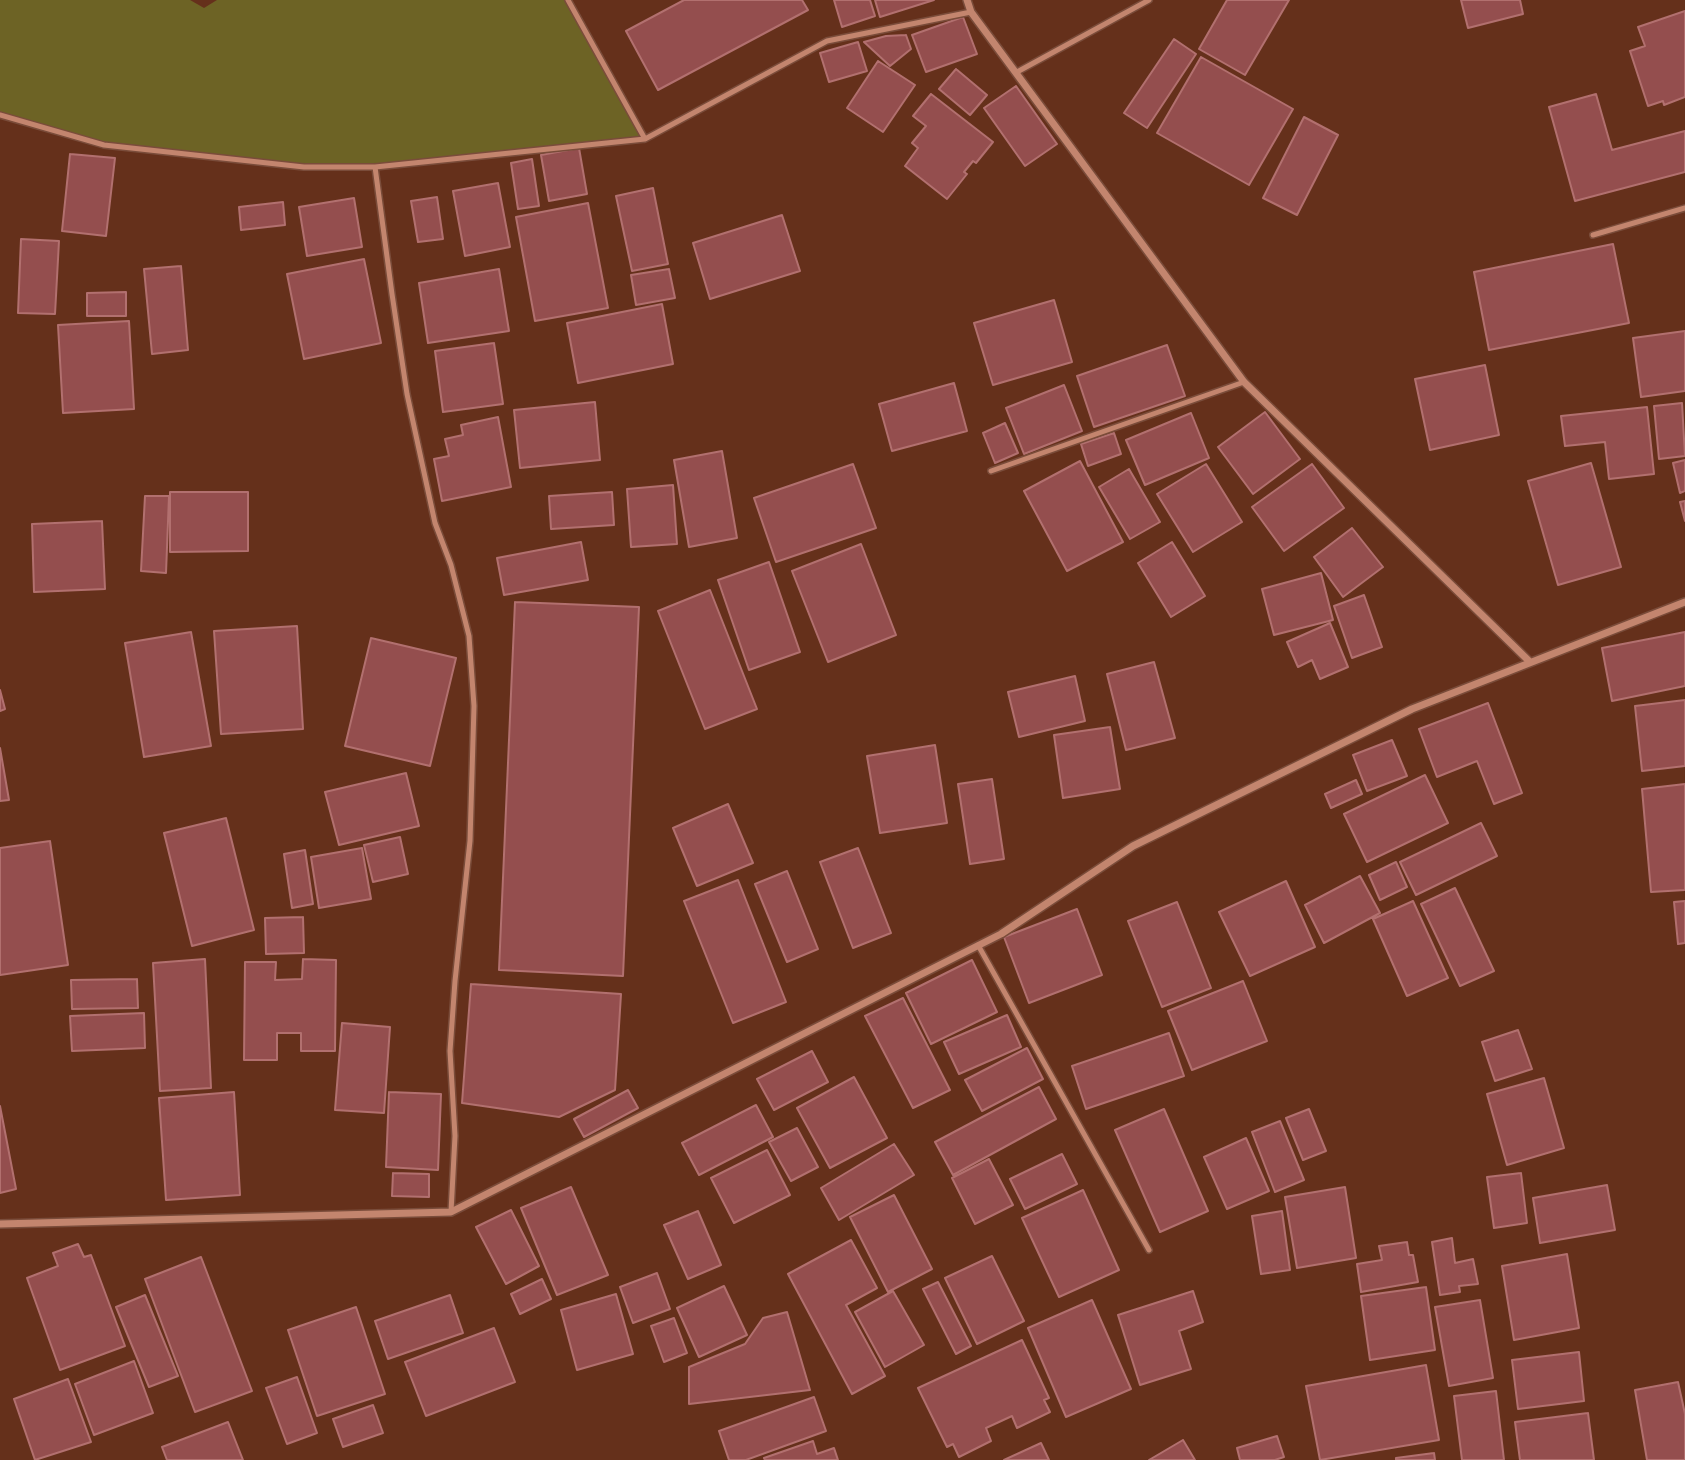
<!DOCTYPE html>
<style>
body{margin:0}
canvas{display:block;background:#65301b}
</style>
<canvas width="1685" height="1460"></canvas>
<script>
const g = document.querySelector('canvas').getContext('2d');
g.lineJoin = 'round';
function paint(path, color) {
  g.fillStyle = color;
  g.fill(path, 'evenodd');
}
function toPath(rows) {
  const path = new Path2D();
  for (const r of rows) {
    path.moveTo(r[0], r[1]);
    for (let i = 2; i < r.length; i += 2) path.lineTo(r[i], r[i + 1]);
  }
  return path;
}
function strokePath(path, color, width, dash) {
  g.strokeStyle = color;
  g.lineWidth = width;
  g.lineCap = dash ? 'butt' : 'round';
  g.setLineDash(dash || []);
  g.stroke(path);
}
const green = toPath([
 [0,0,190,0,204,8,217,0,568,0,645,139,375,167,304,167,104,145,0,115]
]);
const building = toPath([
 [684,0,802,0,808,10,658,90,626,31,684,0],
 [834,0,870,0,875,16,842,27,834,0],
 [875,0,934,0,880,17,875,0],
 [1227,0,1289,0,1245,75,1199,49,1227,0],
 [1461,0,1520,0,1523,14,1468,28,1461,0],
 [1685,11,1685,97,1664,105,1663,101,1648,106,1630,51,1645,46,1638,27,1685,11],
 [963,17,977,54,926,72,912,35,963,17],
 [906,35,911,49,890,66,864,42,886,36,906,35],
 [1174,39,1196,54,1147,128,1124,113,1174,39],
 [858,42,867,71,829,82,820,53,858,42],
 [1201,57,1293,109,1249,185,1157,133,1201,57],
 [878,61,915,85,883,132,847,108,878,61],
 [956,69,987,95,970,115,939,89,956,69],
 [1016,86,1057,144,1025,166,984,108,1016,86],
 [931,94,993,142,976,163,973,161,964,172,967,174,947,199,905,166,918,148,912,143,926,126,913,116,931,94],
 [1596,94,1612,150,1685,131,1685,172,1575,201,1549,107,1596,94],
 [1304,117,1338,135,1297,215,1263,198,1304,117],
 [579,148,587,194,549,201,541,155,579,148],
 [70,154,115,158,106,236,62,231,70,154],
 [532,159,539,206,518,209,511,163,532,159],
 [498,183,510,247,465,256,453,191,498,183],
 [653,188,668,264,632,271,616,196,653,188],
 [437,197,443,239,418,242,411,201,437,197],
 [354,198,362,247,307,256,299,207,354,198],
 [283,202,285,225,241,230,239,207,283,202],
 [588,203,608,308,535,321,516,217,588,203],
 [782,215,800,271,710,299,693,243,782,215],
 [21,239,59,241,55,314,18,313,21,239],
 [1613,244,1629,323,1489,350,1474,272,1613,244],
 [364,259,381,343,304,359,287,274,364,259],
 [181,266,188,350,152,354,144,269,181,266],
 [499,269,509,331,428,343,419,283,499,269],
 [669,269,675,298,636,305,631,275,669,269],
 [126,292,126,316,87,316,87,293,126,292],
 [1054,300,1072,362,993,385,974,323,1054,300],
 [662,304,673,364,578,383,567,323,662,304],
 [129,321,134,409,63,413,58,325,129,321],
 [1685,331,1685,391,1641,397,1633,338,1685,331],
 [494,343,503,404,443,412,435,351,494,343],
 [1167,345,1185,396,1094,427,1077,376,1167,345],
 [1485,365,1499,435,1430,450,1415,379,1485,365],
 [954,383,967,431,892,451,879,404,954,383],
 [1064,385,1082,431,1024,454,1006,408,1064,385],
 [595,402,600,460,520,468,514,410,595,402],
 [1682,403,1685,456,1659,459,1654,406,1682,403],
 [1647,407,1654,474,1609,479,1605,442,1565,446,1561,416,1647,407],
 [1265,412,1300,459,1253,494,1218,447,1265,412],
 [1191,413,1209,458,1145,485,1126,440,1191,413],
 [498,417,511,487,442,501,434,459,449,456,445,439,463,435,461,425,498,417],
 [1005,423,1018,453,995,463,983,433,1005,423],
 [1114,433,1121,454,1088,466,1081,444,1114,433],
 [722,451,737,538,689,547,674,460,722,451],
 [1685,460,1685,491,1680,493,1673,463,1685,460],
 [1080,461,1123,542,1067,571,1024,491,1080,461],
 [1591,463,1621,567,1558,585,1528,481,1591,463],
 [853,464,876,528,776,562,754,498,853,464],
 [1206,464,1242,522,1193,552,1157,494,1206,464],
 [1312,464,1344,508,1284,551,1252,507,1312,464],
 [1129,469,1160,522,1130,539,1099,487,1129,469],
 [673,485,677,544,631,547,627,489,673,485],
 [170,492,248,492,248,551,170,552,170,492],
 [612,492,614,525,551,529,549,496,612,492],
 [145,496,169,496,166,573,141,571,145,496],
 [1685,501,1685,521,1680,502,1685,501],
 [102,521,105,589,34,592,32,524,102,521],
 [1352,528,1383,567,1343,597,1314,557,1352,528],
 [581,542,588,580,504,595,497,558,581,542],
 [1172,542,1205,596,1171,617,1138,563,1172,542],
 [861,544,896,635,828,662,792,571,861,544],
 [769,562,800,652,749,670,718,580,769,562],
 [1321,573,1333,620,1274,635,1262,589,1321,573],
 [710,590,757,709,705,729,658,611,710,590],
 [1364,595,1382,647,1352,658,1334,606,1364,595],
 [515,602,639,607,623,976,499,970,515,602],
 [1330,623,1348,667,1320,679,1312,660,1298,667,1287,642,1330,623],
 [297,626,303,729,221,734,214,631,297,626],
 [191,632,211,746,144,757,125,643,191,632],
 [1685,632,1685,686,1612,701,1602,648,1685,632],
 [371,638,456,658,430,766,345,746,371,638],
 [1154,662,1175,738,1126,750,1107,674,1154,662],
 [1075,676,1085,721,1019,737,1008,692,1075,676],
 [0,690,5,709,0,711,0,690],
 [1685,700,1685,766,1642,771,1635,706,1685,700],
 [1488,703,1522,793,1494,804,1477,761,1437,777,1419,729,1488,703],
 [1110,727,1120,789,1063,798,1054,735,1110,727],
 [1392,740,1407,776,1367,791,1353,755,1392,740],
 [935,745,947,823,880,833,867,756,935,745],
 [0,748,9,800,0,801,0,748],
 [406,773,419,826,339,845,325,792,406,773],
 [1425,775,1448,823,1367,862,1344,814,1425,775],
 [992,779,1004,859,970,864,958,784,992,779],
 [1356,780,1362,794,1331,808,1325,794,1356,780],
 [1685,784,1685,890,1651,892,1642,789,1685,784],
 [728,804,753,863,697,886,673,828,728,804],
 [226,818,254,930,192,946,164,833,226,818],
 [1481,823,1497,856,1416,895,1400,862,1481,823],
 [400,837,408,874,373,882,364,845,400,837],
 [50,841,68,965,0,975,0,848,50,841],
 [362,848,371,899,319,908,311,857,362,848],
 [858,848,891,933,853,948,820,862,858,848],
 [305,850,313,904,292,908,284,854,305,850],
 [1396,862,1407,887,1380,900,1369,875,1396,862],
 [787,871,818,949,787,962,755,884,787,871],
 [1360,876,1380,913,1324,943,1305,905,1360,876],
 [738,880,786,1002,733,1023,684,901,738,880],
 [1286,881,1315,947,1250,976,1219,912,1286,881],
 [1455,888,1494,971,1460,986,1421,904,1455,888],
 [1413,901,1448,978,1407,996,1373,919,1413,901],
 [1685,901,1685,943,1678,944,1674,902,1685,901],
 [1177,902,1211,988,1162,1007,1128,921,1177,902],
 [1077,909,1102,975,1029,1003,1004,937,1077,909],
 [303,917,304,953,266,954,265,918,303,917],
 [205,959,211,1088,160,1091,153,963,205,959],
 [303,959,336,960,335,1051,301,1051,301,1033,277,1033,277,1060,244,1060,245,962,276,962,275,980,302,979,303,959],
 [972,960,997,1012,931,1044,906,993,972,960],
 [137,979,138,1008,72,1009,71,980,137,979],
 [1243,981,1267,1041,1192,1070,1168,1011,1243,981],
 [471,984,621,994,615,1090,559,1117,462,1103,471,984],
 [903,998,950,1090,913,1108,865,1016,903,998],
 [144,1013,145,1048,72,1051,70,1016,144,1013],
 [1007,1015,1021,1047,959,1074,944,1042,1007,1015],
 [342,1023,390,1027,384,1113,335,1110,342,1023],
 [1518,1030,1532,1069,1495,1081,1482,1042,1518,1030],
 [1169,1033,1184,1076,1086,1109,1072,1066,1169,1033],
 [1027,1048,1043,1079,982,1111,965,1080,1027,1048],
 [812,1051,828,1082,774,1110,757,1079,812,1051],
 [854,1077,887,1138,830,1168,797,1108,854,1077],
 [1544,1078,1564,1148,1507,1165,1487,1094,1544,1078],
 [1039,1087,1056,1119,953,1175,935,1142,1039,1087],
 [628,1090,638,1108,584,1137,574,1119,628,1090],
 [234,1092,240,1195,166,1200,159,1098,234,1092],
 [389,1092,441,1094,438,1170,386,1167,389,1092],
 [756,1105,773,1137,699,1175,682,1143,756,1105],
 [0,1106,16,1189,0,1193,0,1106],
 [1164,1109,1208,1211,1160,1232,1115,1130,1164,1109],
 [1309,1109,1326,1151,1303,1160,1286,1118,1309,1109],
 [1280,1121,1304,1180,1275,1192,1252,1132,1280,1121],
 [797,1128,818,1167,791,1181,769,1142,797,1128],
 [1246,1138,1269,1191,1227,1209,1204,1157,1246,1138],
 [894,1144,914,1175,839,1220,821,1188,894,1144],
 [767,1150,790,1195,734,1223,711,1178,767,1150],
 [1062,1154,1077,1184,1025,1209,1010,1179,1062,1154],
 [989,1159,1013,1205,975,1224,952,1178,989,1159],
 [393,1173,429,1174,429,1197,392,1196,393,1173],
 [1521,1173,1527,1223,1494,1228,1487,1177,1521,1173],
 [1607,1185,1615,1230,1540,1243,1533,1198,1607,1185],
 [571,1187,608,1275,557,1295,521,1208,571,1187],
 [1345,1187,1356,1258,1297,1268,1285,1197,1345,1187],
 [1083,1190,1119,1270,1059,1297,1022,1218,1083,1190],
 [894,1195,932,1269,888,1292,850,1217,894,1195],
 [511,1210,539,1266,506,1284,476,1227,511,1210],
 [698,1211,721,1265,688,1279,664,1225,698,1211],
 [1282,1211,1290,1270,1261,1274,1252,1216,1282,1211],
 [1452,1238,1455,1263,1473,1259,1478,1284,1459,1286,1460,1292,1440,1295,1432,1242,1452,1238],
 [851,1240,877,1288,846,1305,885,1376,852,1394,788,1274,851,1240],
 [1407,1242,1409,1255,1413,1255,1418,1282,1361,1292,1357,1264,1382,1260,1379,1246,1407,1242],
 [78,1244,84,1257,91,1255,125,1346,60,1370,27,1278,58,1266,53,1253,78,1244],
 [1567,1254,1579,1328,1514,1340,1502,1266,1567,1254],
 [992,1256,1024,1321,977,1344,945,1278,992,1256],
 [201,1257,252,1391,195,1412,145,1279,201,1257],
 [657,1273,670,1309,633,1323,620,1287,657,1273],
 [542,1279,551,1299,520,1314,511,1294,542,1279],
 [938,1282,971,1346,956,1354,923,1289,938,1282],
 [724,1286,747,1335,699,1357,677,1308,724,1286],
 [1426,1287,1435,1350,1370,1360,1361,1296,1426,1287],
 [893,1291,924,1345,885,1367,855,1312,893,1291],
 [1193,1291,1203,1322,1179,1331,1191,1369,1140,1385,1118,1315,1193,1291],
 [616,1294,633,1354,577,1370,561,1310,616,1294],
 [145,1295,178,1376,149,1387,116,1307,145,1295],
 [450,1295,463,1333,388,1359,375,1321,450,1295],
 [1092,1300,1131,1389,1066,1417,1028,1328,1092,1300],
 [1480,1300,1493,1378,1449,1386,1435,1307,1480,1300],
 [356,1307,385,1394,317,1416,288,1330,356,1307],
 [787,1312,810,1390,689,1404,689,1367,745,1344,763,1318,787,1312],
 [674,1318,687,1353,664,1362,651,1326,674,1318],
 [494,1328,515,1382,426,1416,405,1362,494,1328],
 [1022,1340,1049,1398,1044,1400,1050,1412,1017,1428,1012,1416,986,1428,991,1441,959,1457,953,1444,947,1447,918,1388,1022,1340],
 [1579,1352,1584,1401,1518,1409,1512,1360,1579,1352],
 [134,1361,153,1413,94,1435,75,1384,134,1361],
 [1426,1365,1439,1440,1320,1460,1306,1386,1426,1365],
 [297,1377,317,1433,287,1444,266,1388,297,1377],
 [68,1379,91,1442,35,1460,14,1399,68,1379],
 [1678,1382,1685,1414,1685,1460,1647,1460,1635,1390,1678,1382],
 [1496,1391,1504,1460,1462,1460,1454,1396,1496,1391],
 [814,1397,826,1431,746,1460,729,1460,719,1431,814,1397],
 [373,1405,383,1433,343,1447,333,1419,373,1405],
 [1588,1413,1594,1460,1520,1460,1515,1422,1588,1413],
 [228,1422,243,1460,167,1460,162,1447,228,1422],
 [1277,1436,1284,1457,1275,1460,1240,1460,1237,1448,1277,1436],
 [1183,1440,1195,1460,1149,1460,1183,1440],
 [813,1441,817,1454,834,1448,838,1460,765,1460,764,1458,813,1441],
 [1041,1443,1049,1460,1004,1460,1041,1443],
 [1434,1453,1435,1460,1396,1460,1396,1458,1434,1453]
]);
const lane = toPath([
 [568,0,645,139],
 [1017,72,1149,0],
 [0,115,104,145,304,167,375,167,645,139,827,41,971,12],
 [375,167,392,294,407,394,435,523,451,565,469,636,474,706,470,841,455,981,450,1051,455,1136,451,1212],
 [1593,235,1685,208],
 [991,471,1244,382],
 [978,945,1149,1250]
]);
const street = toPath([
 [967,0,971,12,1244,382,1530,662],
 [0,1224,451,1212,1001,934,1133,846,1412,709,1685,602]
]);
paint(green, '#6d6325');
paint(building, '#944e4e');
strokePath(building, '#b2706f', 2);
strokePath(lane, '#7a4c3a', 8);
strokePath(street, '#7a4c3a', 10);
strokePath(lane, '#c3856e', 5);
strokePath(street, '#c3856e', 7);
</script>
